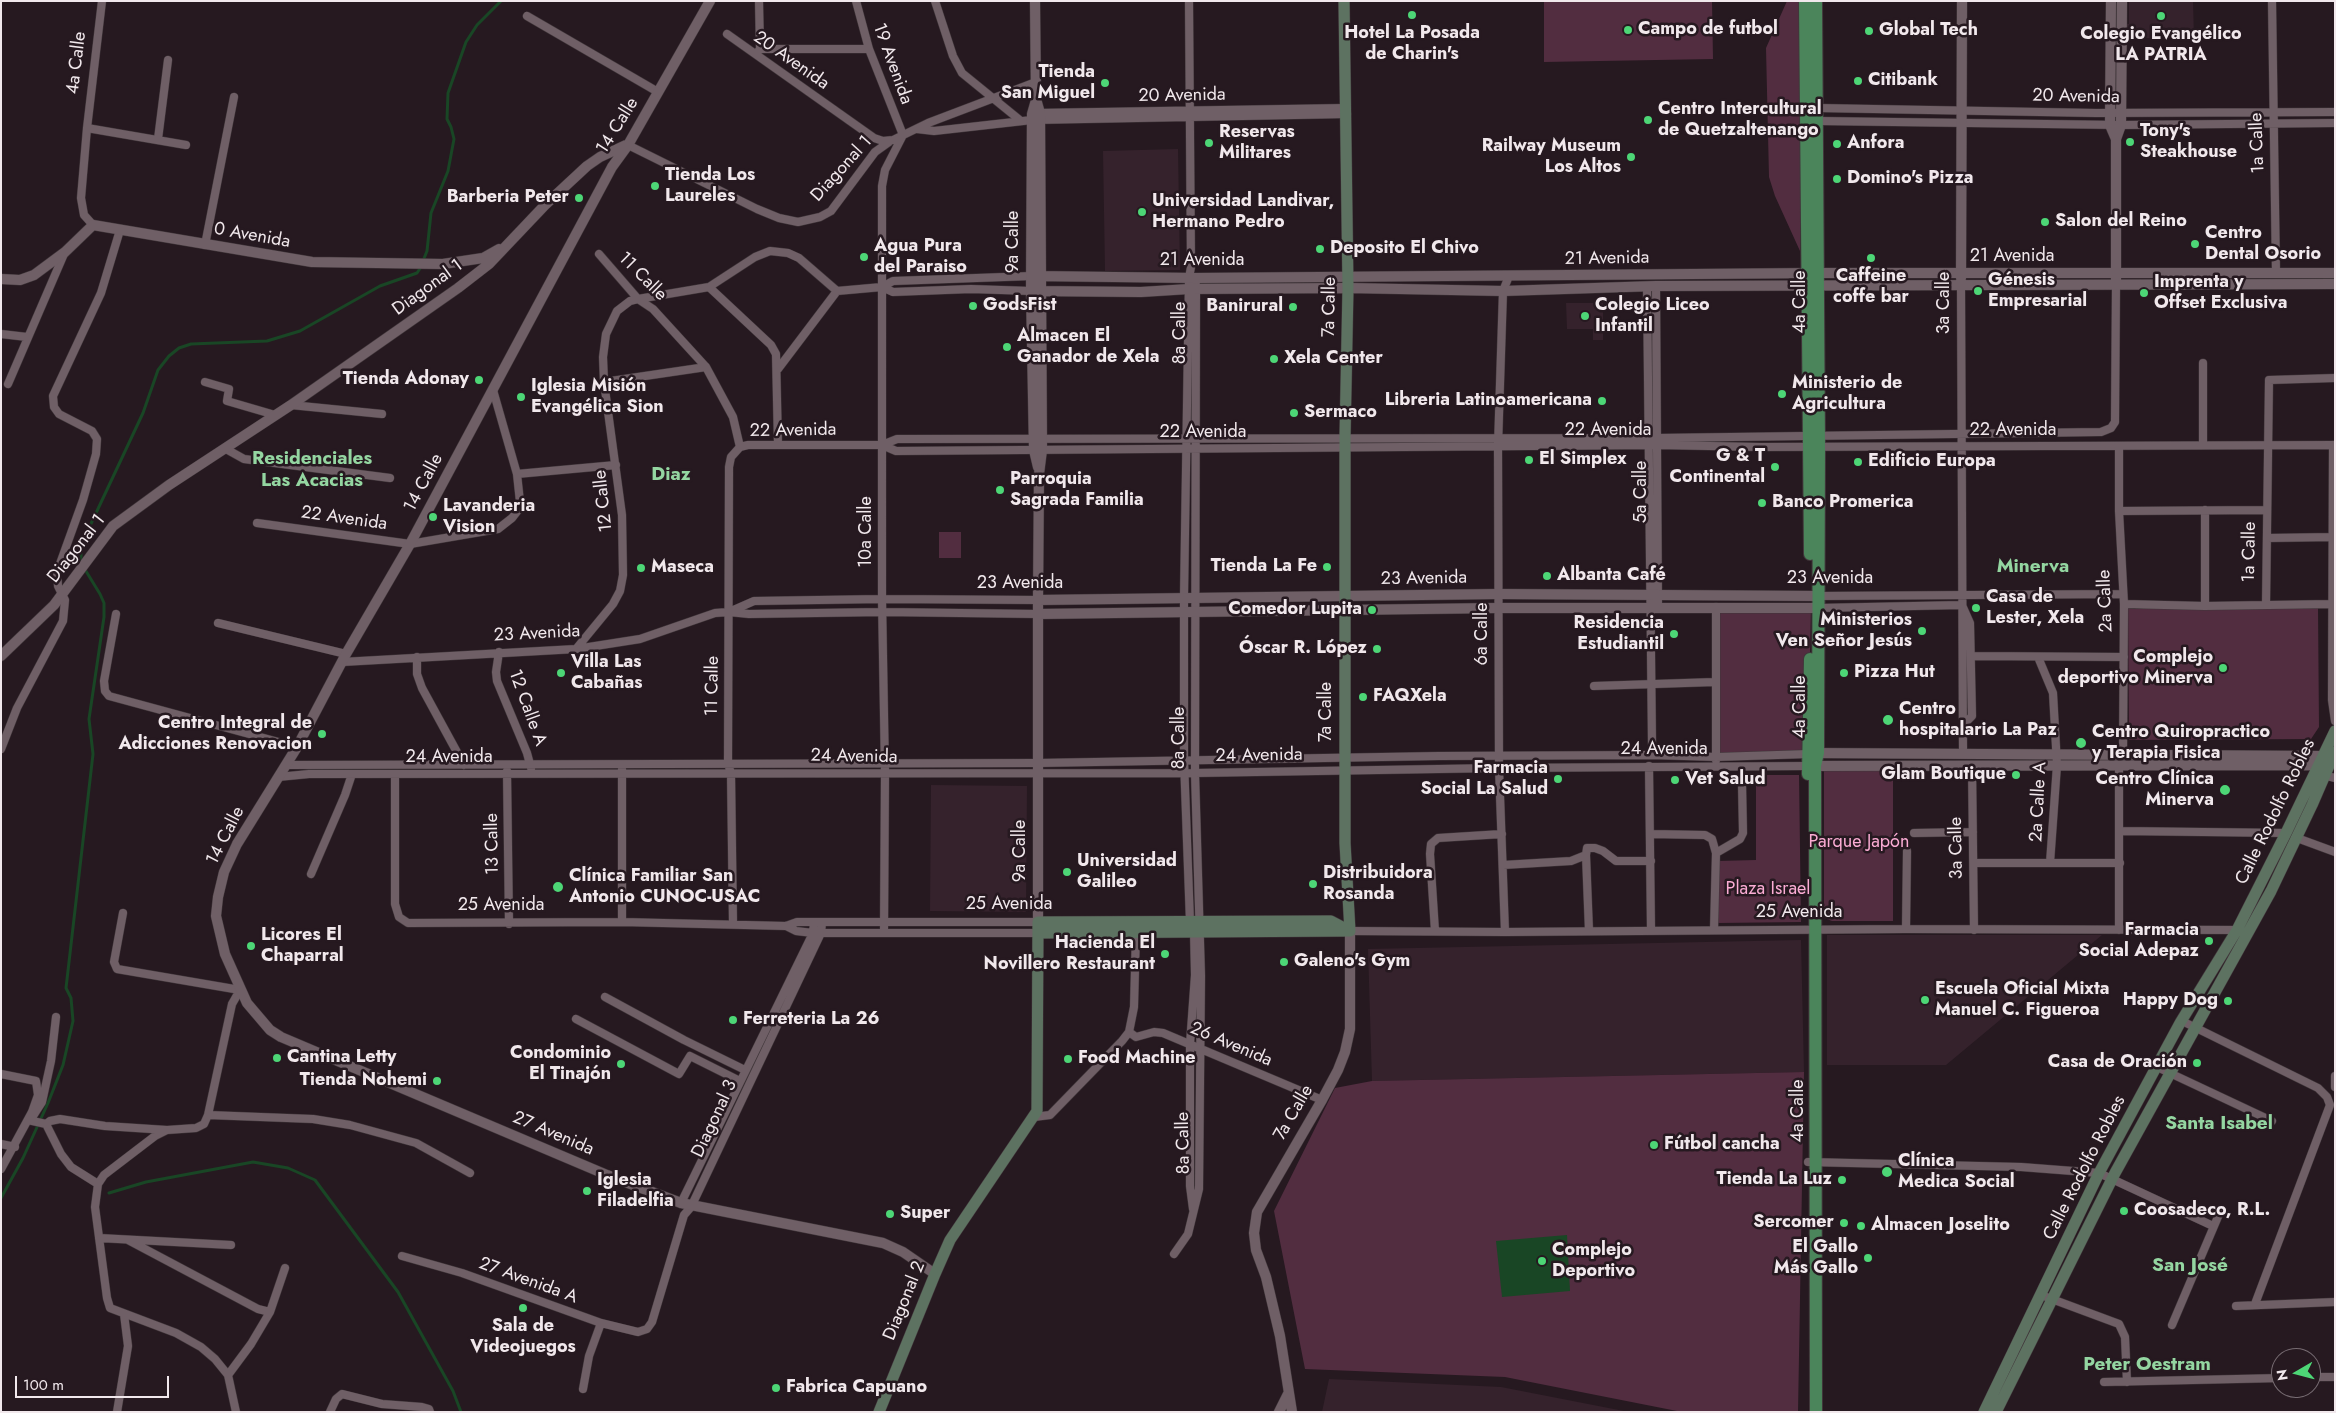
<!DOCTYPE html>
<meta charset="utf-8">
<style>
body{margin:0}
#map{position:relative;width:2336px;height:1413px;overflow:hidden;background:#261920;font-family:Jost,sans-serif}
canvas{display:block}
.frame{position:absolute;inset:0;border:2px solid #f1e8ec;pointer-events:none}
.north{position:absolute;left:2271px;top:1348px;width:50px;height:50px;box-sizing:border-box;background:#261920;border:1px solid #776c72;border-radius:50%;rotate:262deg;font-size:14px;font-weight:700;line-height:20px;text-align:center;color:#f1e8ec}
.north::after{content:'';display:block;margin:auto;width:18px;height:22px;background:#4dd676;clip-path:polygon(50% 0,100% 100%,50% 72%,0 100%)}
.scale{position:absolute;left:15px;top:1376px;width:154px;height:22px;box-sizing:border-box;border:2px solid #f1e8ec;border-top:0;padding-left:6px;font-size:15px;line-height:18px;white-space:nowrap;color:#f1e8ec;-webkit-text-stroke:4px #261920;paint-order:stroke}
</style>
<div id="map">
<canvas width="2336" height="1413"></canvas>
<div class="frame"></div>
<div class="north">N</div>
<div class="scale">100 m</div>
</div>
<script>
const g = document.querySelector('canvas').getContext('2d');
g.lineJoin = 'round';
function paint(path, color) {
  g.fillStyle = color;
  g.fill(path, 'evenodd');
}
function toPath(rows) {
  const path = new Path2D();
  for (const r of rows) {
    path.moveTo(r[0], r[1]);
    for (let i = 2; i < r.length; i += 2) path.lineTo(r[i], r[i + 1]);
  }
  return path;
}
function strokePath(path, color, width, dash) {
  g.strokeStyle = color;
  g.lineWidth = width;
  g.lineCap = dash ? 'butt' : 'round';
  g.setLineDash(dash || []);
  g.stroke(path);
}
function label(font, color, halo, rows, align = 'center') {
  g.font = font + ' Jost,sans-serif';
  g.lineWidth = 5;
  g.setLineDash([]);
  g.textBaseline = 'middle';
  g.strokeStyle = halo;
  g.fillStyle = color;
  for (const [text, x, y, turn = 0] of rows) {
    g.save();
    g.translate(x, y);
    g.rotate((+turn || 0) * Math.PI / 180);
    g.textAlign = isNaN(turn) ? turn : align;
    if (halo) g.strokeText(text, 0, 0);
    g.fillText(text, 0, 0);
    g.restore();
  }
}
const built = toPath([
 [2129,1,2193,1,2194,38,2126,38,2126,24,2129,24],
 [1178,149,1180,270,1105,271,1103,151],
 [1566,303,1603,303,1603,340,1593,340,1593,329,1567,329],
 [931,785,1027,786,1026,912,930,911],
 [1827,935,2102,935,1946,1065,1827,1065],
 [1801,940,1804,1072,1372,1081,1368,949],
 [1329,1379,1501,1387,1629,1412,1322,1412]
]);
const green = toPath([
 [1544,1,1712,1,1713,59,1544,62],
 [1787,1,1799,1,1801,136,1800,251,1775,196,1769,177,1766,48],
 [939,532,961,532,961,558,939,558],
 [1718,607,1811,608,1808,753,1716,755],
 [2318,608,2319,727,2311,739,2129,740,2128,609],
 [1824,767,1893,768,1893,921,1832,921,1824,918],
 [1756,775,1799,775,1801,922,1718,923,1718,861,1756,860],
 [1804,1072,1798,1412,1682,1412,1505,1377,1305,1369,1274,1211,1335,1088,1372,1081]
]);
const water = toPath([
 [1567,1235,1570,1291,1502,1297,1496,1241]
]);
const stream = toPath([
 [423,261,427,251,431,213,448,171,454,139,451,127,447,119,448,93,466,42,477,25,501,1],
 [109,1193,146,1182,253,1162,288,1168,315,1180,398,1292,453,1391,461,1412],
 [1,1198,23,1158,48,1103,63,1065,73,1021,71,998,66,988,93,754,89,719,104,617,104,603,100,594,81,563,81,545,143,413,158,370,169,356,179,348,191,344,267,341,300,331,380,286,417,273,421,267]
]);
const minor = toPath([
 [759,1,760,49],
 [856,1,869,49,903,135],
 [935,1,953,56,962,73,1021,121],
 [1189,1,1191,267,1189,278,1184,597,1184,760,1190,922,1194,931,1195,975,1190,1044,1190,1186,1193,1209],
 [2272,1,2276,273],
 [527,16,658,92],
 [727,34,874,138,883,141,893,140,928,123,1036,82],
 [756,54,760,49,869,49],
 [1818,108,2096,113,2335,112],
 [1036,113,1346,108],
 [1818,121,2121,125,2335,123],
 [87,128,186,145],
 [917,129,934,131,1032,120,1347,114],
 [158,139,168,60],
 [628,145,757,209,779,218,798,222,820,217,831,211,875,152,889,142],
 [93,225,84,215,81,198,87,128,102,1],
 [205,245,234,97],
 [599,254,638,299,653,309,706,367,733,417,740,447],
 [1961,285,1963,753],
 [1656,286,1658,608],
 [709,287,771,345,776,354,778,445],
 [882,287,893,292,971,289,1031,291],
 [1647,287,1652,744],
 [837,291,882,287,893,281,1032,276],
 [1,334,27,337],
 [778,369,837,291],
 [205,382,229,389,227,401,275,415],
 [604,382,706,367],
 [8,384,64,254],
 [291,405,382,414],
 [882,445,896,451,1657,445,1761,447,2335,445],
 [2203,445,2203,363],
 [2333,445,2332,700,2335,721],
 [2119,446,2119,511,2124,604,2123,755],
 [226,449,244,459,390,478],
 [517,474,616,465],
 [2205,510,2205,606],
 [2119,511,2267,510],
 [257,523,410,544,498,529,512,518,519,509,520,502,517,474,493,390],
 [2267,538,2335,537],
 [1819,596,2122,594],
 [2124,604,2205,606,2332,604],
 [2266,605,2269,380,2335,378],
 [1818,608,1962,605,1970,623,1972,716,1963,725],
 [729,612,754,601,882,599,1038,600],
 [116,614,104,681,105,691,109,696,297,747],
 [218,623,346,654],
 [576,649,613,604,620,591,623,575,622,515,604,382,603,357,606,334,617,311,630,301,638,299,709,287,755,257,770,251,788,253,799,258,837,291],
 [499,652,496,672,497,681,527,753,531,768],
 [1971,656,2124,657],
 [417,657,417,674,422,688,464,765],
 [2038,657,2053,693,2057,765,2050,863],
 [342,662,576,649,640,639,715,613,729,612,749,614,883,612,1038,614],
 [1594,686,1715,682],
 [1,749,17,708,63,621,65,600,58,586,57,572,83,500,96,454,97,439,92,431,59,414,54,407,53,396,101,293,120,230],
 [1716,760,1716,607],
 [286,765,1038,763,1439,756,1652,755,1716,757,1808,754],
 [1972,765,1974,930],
 [1649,766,1651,930],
 [507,771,509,924],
 [395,774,395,904,399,917,408,923,622,922,786,926,797,922,1038,922],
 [2323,775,2335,778],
 [278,777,309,774,1195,773,1499,768,1808,766],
 [2120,831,2286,833],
 [1914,833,1973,832],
 [1650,834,1705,835,1712,839,1716,853,1740,839,1743,833,1742,783],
 [2297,838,2335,852],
 [1586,855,1587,848,1595,848,1603,851,1616,861,1651,861],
 [1974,863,2120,863],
 [1503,865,1571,861,1586,855,1589,931],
 [311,874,345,795,352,774],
 [622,922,622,769],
 [733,924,731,773,728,764,729,467,731,457,740,447,748,445,882,445,897,439,1657,438,2101,432,2111,428,2115,422,2116,284],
 [786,926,796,931,813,933,1038,933],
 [1906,929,1907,851],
 [1714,930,1716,853],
 [2119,930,2119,765],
 [1350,931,1505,932,1906,929,2240,930],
 [1435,931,1430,854,1431,844,1438,838,1502,834],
 [1505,932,1499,768,1498,446,1503,291,1509,276],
 [884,933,885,772,882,599,882,186,885,170,903,135],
 [605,997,684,1040,745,1070],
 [576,1019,679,1074,690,1056,740,1081],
 [2182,1021,2318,1088,2327,1097,2330,1105,2255,1304],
 [1129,1032,1136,1037,1154,1032,1163,1033,1322,1100],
 [2157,1067,2272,1121],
 [1,1074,36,1081,38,1095,32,1112,1,1169],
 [2335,1076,2335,1087],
 [208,1115,313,1119,350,1125,416,1143,470,1173],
 [33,1116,42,1102,51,1061,56,1017],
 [1034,1117,1050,1115,1122,1041,1129,1032,1134,1007,1136,932],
 [28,1120,46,1124,50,1121,60,1119,105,1126,167,1130],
 [46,1124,61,1154,71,1167,98,1184,95,1207,107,1298,110,1308,176,1333,201,1347,215,1359,228,1375,236,1412],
 [1,1144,15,1147],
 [1808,1162,2021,1167,2099,1173,2213,1226],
 [98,1184,104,1175,155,1136,167,1130,196,1128,204,1124,208,1115,232,1004,240,990,117,969,114,962,123,913],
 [681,1203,813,933,814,922],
 [99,1238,231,1245],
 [128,1240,258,1309,270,1312],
 [1174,1254,1188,1234,1199,1189,1201,976,1195,773,1196,285],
 [402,1256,462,1273,601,1323,638,1332,647,1329,652,1322,684,1215,691,1207,821,933,822,923],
 [2041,1295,2119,1324,2125,1337,2127,1382],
 [2236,1306,2335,1302],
 [2172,1325,2220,1212],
 [228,1375,251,1344,270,1312,285,1268],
 [2311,1377,2335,1377],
 [2104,1382,2281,1378],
 [583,1389,589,1356,601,1323],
 [117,1412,128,1346,124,1314],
 [330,1412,336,1399,342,1394,382,1404,422,1407,429,1409,430,1412]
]);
const tertiary = toPath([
 [710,1,628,145,612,167,410,544,346,654,297,747,237,844,224,872,218,897,216,916,225,954,247,1003,270,1030,281,1037,607,1175,681,1203,883,1243,903,1252,935,1274],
 [1035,1,1036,99,1040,113,1042,450,1039,474,1038,600,1038,922],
 [2111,1,2110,125,2116,139],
 [1036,100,1032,114,1031,291,1034,450,1038,467],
 [1032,276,1196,278,1818,273,2335,273],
 [1961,278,1962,1],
 [1,279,20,280,34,275,65,252,93,225,312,262,443,264,483,258,499,249],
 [2116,279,2116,139,2121,125,2122,1],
 [1031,291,1141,292,1189,289,1348,288,1503,291,1656,286,2335,284],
 [1038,600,1498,594,1819,596],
 [1038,614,1498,608,1818,608],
 [1,656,54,605,113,526,169,485,291,405,458,288,489,264,545,205,587,166,600,157,626,145],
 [1811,753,2324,756,2329,759],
 [1809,766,2319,765,2321,770],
 [1279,1412,1288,1394],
 [1292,1412,1280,1336,1266,1277,1256,1250,1254,1233,1257,1212,1322,1100,1338,1070,1345,1052,1350,1029,1350,931]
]);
const secondary = toPath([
 [1344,1,1348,288,1345,437,1345,843,1350,931],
 [1038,933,1349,931],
 [879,1412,935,1274,950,1240,1037,1111,1038,922,1331,921,1350,931],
 [1984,1412,2099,1173,2180,1023,2237,930,2286,833,2335,731],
 [1996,1412,2115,1173,2271,891,2312,805,2335,752]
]);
const primary = toPath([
 [1805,1,1810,554],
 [1808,774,1810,659],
 [1816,1412,1815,766,1818,753,1819,446,1816,1]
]);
const markers = [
 [1412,15,5,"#4dd676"],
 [2161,16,5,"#4dd676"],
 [1628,30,5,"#4dd676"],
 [1869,31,5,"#4dd676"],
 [1858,81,5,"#4dd676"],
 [1105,83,5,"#4dd676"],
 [1648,120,5,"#4dd676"],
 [2130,142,5,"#4dd676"],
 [1209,143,5,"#4dd676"],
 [1837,144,5,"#4dd676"],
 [1631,157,5,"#4dd676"],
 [1837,179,5,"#4dd676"],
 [655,186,5,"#4dd676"],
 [579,198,5,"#4dd676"],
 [1142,212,5,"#4dd676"],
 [2045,222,5,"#4dd676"],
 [2195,244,5,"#4dd676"],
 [1320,249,5,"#4dd676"],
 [864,257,5,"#4dd676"],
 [1871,258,5,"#4dd676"],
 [1978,291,5,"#4dd676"],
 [2144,293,5,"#4dd676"],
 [973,306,5,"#4dd676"],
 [1293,307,5,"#4dd676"],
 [1585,316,5,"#4dd676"],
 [1007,347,5,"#4dd676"],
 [1274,359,5,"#4dd676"],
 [479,380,5,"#4dd676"],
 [1782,394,5,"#4dd676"],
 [521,397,5,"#4dd676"],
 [1602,401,5,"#4dd676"],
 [1294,413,5,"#4dd676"],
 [1529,460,5,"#4dd676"],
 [1858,462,5,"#4dd676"],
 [1775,467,5,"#4dd676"],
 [1000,490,5,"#4dd676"],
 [1762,503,5,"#4dd676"],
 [433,517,5,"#4dd676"],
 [1327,567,5,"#4dd676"],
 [641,568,5,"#4dd676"],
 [1547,576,5,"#4dd676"],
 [1976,608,5,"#4dd676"],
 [1372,610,5,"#4dd676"],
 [1922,631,5,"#4dd676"],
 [1674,634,5,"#4dd676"],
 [1377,649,5,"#4dd676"],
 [2223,668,5,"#4dd676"],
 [561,673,5,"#4dd676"],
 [1844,673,5,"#4dd676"],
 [1363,697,5,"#4dd676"],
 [1888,720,6,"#4dd676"],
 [322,734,5,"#4dd676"],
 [2081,743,6,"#4dd676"],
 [2016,775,5,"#4dd676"],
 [1558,779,5,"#4dd676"],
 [1675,780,5,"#4dd676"],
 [2225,790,6,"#4dd676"],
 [1067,872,5,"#4dd676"],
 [1313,884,5,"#4dd676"],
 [558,887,6,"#4dd676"],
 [2209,941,5,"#4dd676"],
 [251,946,5,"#4dd676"],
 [1165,954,5,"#4dd676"],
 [1284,962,5,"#4dd676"],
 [1925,1000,5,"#4dd676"],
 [2228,1001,5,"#4dd676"],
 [733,1020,5,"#4dd676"],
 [277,1058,5,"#4dd676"],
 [1068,1059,5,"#4dd676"],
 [2197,1063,5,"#4dd676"],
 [621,1064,5,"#4dd676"],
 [437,1081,5,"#4dd676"],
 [1654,1145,5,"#4dd676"],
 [1887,1172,6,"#4dd676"],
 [1842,1180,5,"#4dd676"],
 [587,1191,5,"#4dd676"],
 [2124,1211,5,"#4dd676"],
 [890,1214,5,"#4dd676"],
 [1844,1223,5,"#4dd676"],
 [1861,1226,5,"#4dd676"],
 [1868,1258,5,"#4dd676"],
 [1542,1261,5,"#4dd676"],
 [523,1308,5,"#4dd676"],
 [776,1388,5,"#4dd676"]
];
const poiNames = [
 ["Campo de futbol",1638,30],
 ["Global Tech",1879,31],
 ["Hotel La Posada",1412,34,"center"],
 ["de Charin's",1412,55,"center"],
 ["Colegio Evangélico",2161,35,"center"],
 ["LA PATRIA",2161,56,"center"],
 ["Tienda",1095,73,"right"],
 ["San Miguel",1095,94,"right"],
 ["Citibank",1868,81],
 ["Centro Intercultural",1658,110],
 ["de Quetzaltenango",1658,131],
 ["Tony's",2140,132],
 ["Steakhouse",2140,153],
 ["Reservas",1219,133],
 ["Militares",1219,154],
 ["Anfora",1847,144],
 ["Railway Museum",1621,147,"right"],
 ["Los Altos",1621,168,"right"],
 ["Tienda Los",665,176],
 ["Laureles",665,197],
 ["Domino's Pizza",1847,179],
 ["Barberia Peter",569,198,"right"],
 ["Universidad Landivar,",1152,202],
 ["Hermano Pedro",1152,223],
 ["Salon del Reino",2055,222],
 ["Centro",2205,234],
 ["Dental Osorio",2205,255],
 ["Agua Pura",874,247],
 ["del Paraiso",874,268],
 ["Deposito El Chivo",1330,249],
 ["Caffeine",1871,277,"center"],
 ["coffe bar",1871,298,"center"],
 ["Génesis",1988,281],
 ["Empresarial",1988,302],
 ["Imprenta y",2154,283],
 ["Offset Exclusiva",2154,304],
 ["GodsFist",983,306],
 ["Colegio Liceo",1595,306],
 ["Infantil",1595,327],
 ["Banirural",1283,307,"right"],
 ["Almacen El",1017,337],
 ["Ganador de Xela",1017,358],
 ["Xela Center",1284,359],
 ["Tienda Adonay",469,380,"right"],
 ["Ministerio de",1792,384],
 ["Agricultura",1792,405],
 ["Iglesia Misión",531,387],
 ["Evangélica Sion",531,408],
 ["Libreria Latinoamericana",1592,401,"right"],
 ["Sermaco",1304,413],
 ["G & T",1765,457,"right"],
 ["Continental",1765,478,"right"],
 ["El Simplex",1539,460],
 ["Edificio Europa",1868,462],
 ["Parroquia",1010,480],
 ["Sagrada Familia",1010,501],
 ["Banco Promerica",1772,503],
 ["Lavanderia",443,507],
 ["Vision",443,528],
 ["Tienda La Fe",1317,567,"right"],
 ["Maseca",651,568],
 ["Albanta Café",1557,576],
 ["Casa de",1986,598],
 ["Lester, Xela",1986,619],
 ["Comedor Lupita",1362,610,"right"],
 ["Ministerios",1912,621,"right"],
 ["Ven Señor Jesús",1912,642,"right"],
 ["Residencia",1664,624,"right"],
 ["Estudiantil",1664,645,"right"],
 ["Óscar R. López",1367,649,"right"],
 ["Complejo",2213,658,"right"],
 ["deportivo Minerva",2213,679,"right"],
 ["Villa Las",571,663],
 ["Cabañas",571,684],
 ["Pizza Hut",1854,673],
 ["FAQXela",1373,697],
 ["Centro",1899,710],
 ["hospitalario La Paz",1899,731],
 ["Centro Integral de",312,724,"right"],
 ["Adicciones Renovacion",312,745,"right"],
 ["Centro Quiropractico",2092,733],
 ["y Terapia Fisica",2092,754],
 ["Farmacia",1548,769,"right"],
 ["Social La Salud",1548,790,"right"],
 ["Glam Boutique",2006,775,"right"],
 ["Vet Salud",1685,780],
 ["Centro Clínica",2214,780,"right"],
 ["Minerva",2214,801,"right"],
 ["Universidad",1077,862],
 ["Galileo",1077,883],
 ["Distribuidora",1323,874],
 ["Rosanda",1323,895],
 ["Clínica Familiar San",569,877],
 ["Antonio CUNOC-USAC",569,898],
 ["Farmacia",2199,931,"right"],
 ["Social Adepaz",2199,952,"right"],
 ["Licores El",261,936],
 ["Chaparral",261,957],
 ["Hacienda El",1155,944,"right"],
 ["Novillero Restaurant",1155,965,"right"],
 ["Galeno's Gym",1294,962],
 ["Escuela Oficial Mixta",1935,990],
 ["Manuel C. Figueroa",1935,1011],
 ["Happy Dog",2218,1001,"right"],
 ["Ferreteria La 26",743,1020],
 ["Condominio",611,1054,"right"],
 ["El Tinajón",611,1075,"right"],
 ["Cantina Letty",287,1058],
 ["Food Machine",1078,1059],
 ["Casa de Oración",2187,1063,"right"],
 ["Tienda Nohemi",427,1081,"right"],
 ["Fútbol cancha",1664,1145],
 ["Clínica",1898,1162],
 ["Medica Social",1898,1183],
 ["Tienda La Luz",1832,1180,"right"],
 ["Iglesia",597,1181],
 ["Filadelfia",597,1202],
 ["Coosadeco, R.L.",2134,1211],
 ["Super",900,1214],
 ["Sercomer",1834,1223,"right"],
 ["Almacen Joselito",1871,1226],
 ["El Gallo",1858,1248,"right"],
 ["Más Gallo",1858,1269,"right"],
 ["Complejo",1552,1251],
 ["Deportivo",1552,1272],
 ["Sala de",523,1327,"center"],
 ["Videojuegos",523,1348,"center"],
 ["Fabrica Capuano",786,1388]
];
const streetNames = [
 ["20 Avenida",791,61,35],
 ["4a Calle",77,63,-83],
 ["19 Avenida",892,64,70],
 ["20 Avenida",1182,96,-1],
 ["20 Avenida",2076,97,1],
 ["14 Calle",618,126,-58],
 ["1a Calle",2258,143,-92],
 ["Diagonal 1",842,169,-48],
 ["0 Avenida",252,236,10],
 ["9a Calle",1014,242,-90],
 ["21 Avenida",2012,257],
 ["21 Avenida",1607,259,-1],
 ["21 Avenida",1202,261],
 ["11 Calle",642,277,45],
 ["Diagonal 1",428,288,-36],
 ["4a Calle",1801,302,-90],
 ["3a Calle",1945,303,-90],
 ["7a Calle",1330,307,-89],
 ["8a Calle",1181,333,-90],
 ["22 Avenida",793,431,-1],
 ["22 Avenida",1608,431],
 ["22 Avenida",2013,431],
 ["22 Avenida",1203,433],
 ["14 Calle",424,483,-62],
 ["5a Calle",1642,492,-90],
 ["12 Calle",604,501,-96],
 ["22 Avenida",344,519,8],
 ["10a Calle",867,532,-90],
 ["Diagonal 1",77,549,-52],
 ["1a Calle",2250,552,-89],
 ["23 Avenida",1424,579,-1],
 ["23 Avenida",1830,579],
 ["23 Avenida",1020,584],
 ["2a Calle",2106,601,-92],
 ["23 Avenida",537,634,-3],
 ["6a Calle",1483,634,-90],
 ["11 Calle",713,686,-89],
 ["4a Calle",1801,707,-90],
 ["12 Calle A",527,708,70],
 ["7a Calle",1327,712,-90],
 ["8a Calle",1180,738,-90],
 ["24 Avenida",1664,750],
 ["24 Avenida",1259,756,-1],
 ["24 Avenida",854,757,1],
 ["24 Avenida",449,758],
 ["2a Calle A",2039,802,-87],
 ["Calle Rodolfo Robles",2276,812,-64],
 ["14 Calle",226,836,-63],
 ["13 Calle",493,844,-91],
 ["3a Calle",1957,848,-91],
 ["9a Calle",1021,851,-90],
 ["25 Avenida",1009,905],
 ["25 Avenida",501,906],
 ["25 Avenida",1799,913],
 ["26 Avenida",1231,1045,23],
 ["4a Calle",1799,1111,-90],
 ["7a Calle",1294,1113,-60],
 ["Diagonal 3",715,1119,-65],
 ["27 Avenida",553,1134,23],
 ["8a Calle",1184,1143,-91],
 ["Calle Rodolfo Robles",2085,1168,-63],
 ["27 Avenida A",528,1281,20],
 ["Diagonal 2",905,1301,-68]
];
const parkNames = [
 ["Parque Japón",1859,843],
 ["Plaza Israel",1768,890]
];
const neighbourhoodNames = [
 ["Residenciales",312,459],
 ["Las Acacias",312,481],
 ["Diaz",671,475],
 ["Minerva",2033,567],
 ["Santa Isabel",2219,1124],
 ["San José",2190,1266],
 ["Peter Oestram",2147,1365]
];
paint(built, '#35222c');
paint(green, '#522d40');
paint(water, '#194625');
strokePath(stream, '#194625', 3);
strokePath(minor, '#41373b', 9);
strokePath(tertiary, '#41373b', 11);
strokePath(secondary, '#41373b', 12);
strokePath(primary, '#41373b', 14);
strokePath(minor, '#6f5f66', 8);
strokePath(tertiary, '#6f5f66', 10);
strokePath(secondary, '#5d7261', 11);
strokePath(primary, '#4b855b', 12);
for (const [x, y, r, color] of markers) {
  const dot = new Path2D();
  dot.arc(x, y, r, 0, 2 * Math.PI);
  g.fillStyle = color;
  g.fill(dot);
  strokePath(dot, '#261920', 2);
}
label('bold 18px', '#f1e8ec', '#261920', poiNames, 'left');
label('18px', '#f1e8ec', '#261920', streetNames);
label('18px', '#fbacd4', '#261920', parkNames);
label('bold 19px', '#94d6a1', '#261920', neighbourhoodNames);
</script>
